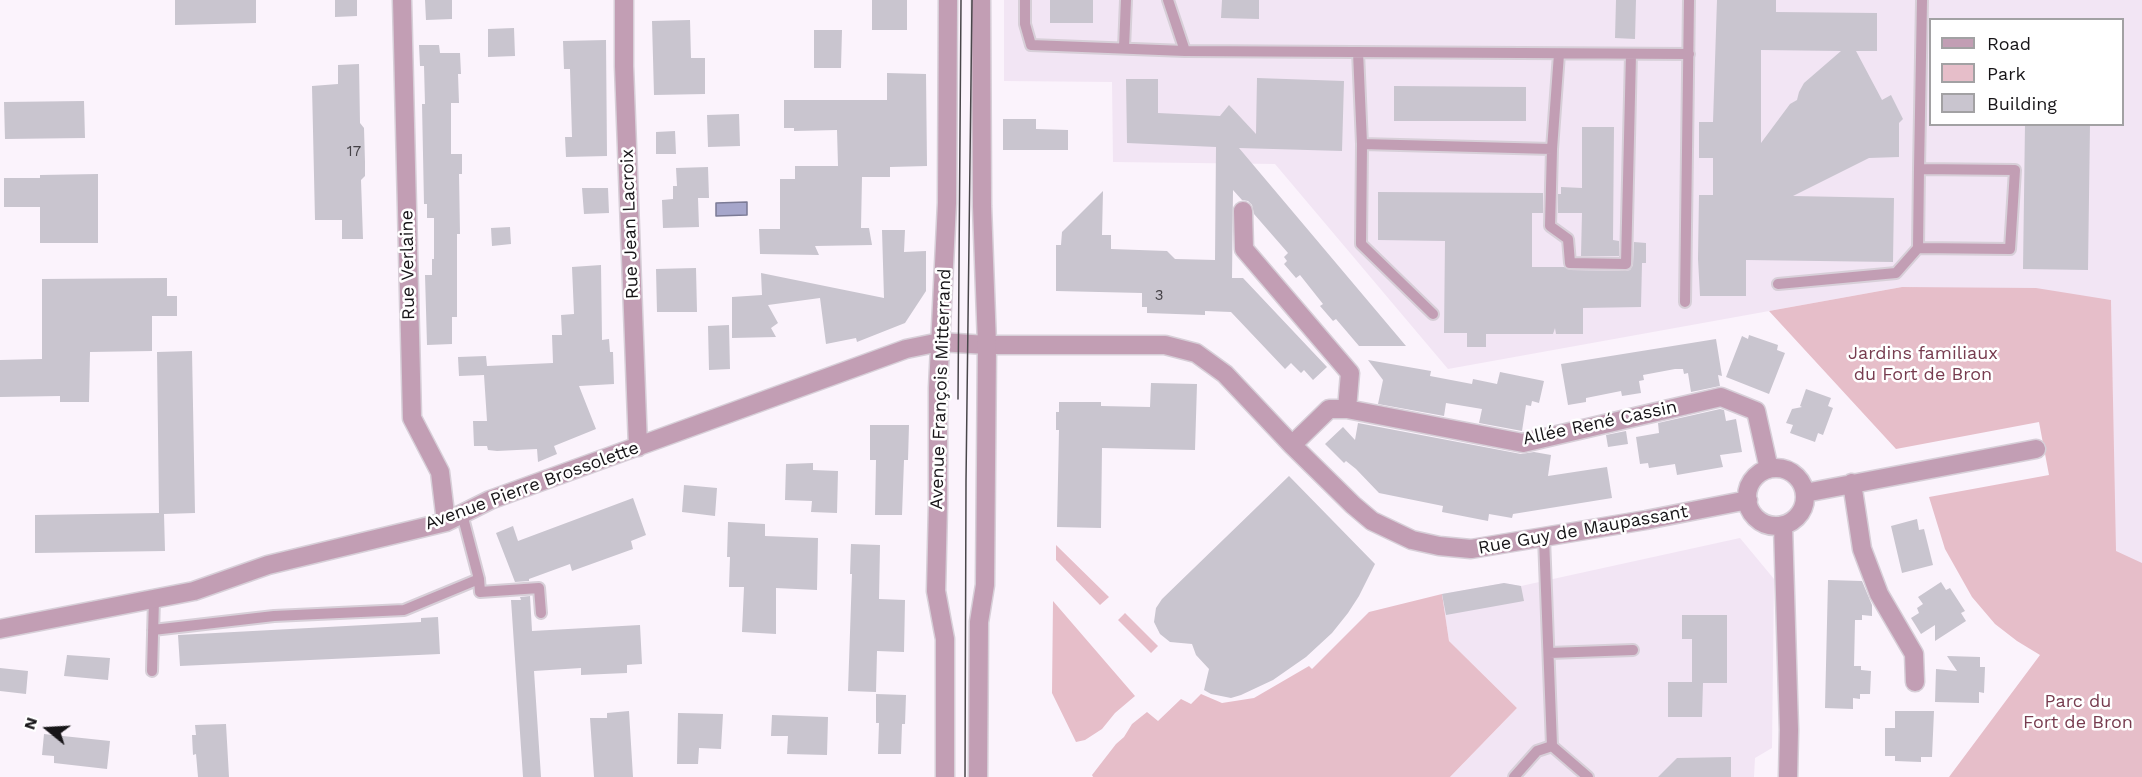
<!DOCTYPE html>
<meta charset="utf-8">
<style>
body{margin:0}
#map{position:relative;width:2142px;height:777px;overflow:hidden;background:#fbf3fc;font-family:"Work Sans",sans-serif}
canvas{display:block}
.legend{position:absolute;left:1929px;top:18px;width:195px;height:108px;box-sizing:border-box;background:#fff;border:2px solid #a2a1a3;margin:0;padding:8px 10px;list-style:none;font-size:18px;color:#171518}
.legend li{display:flex;align-items:center;gap:12px;height:30px}
.legend b{width:30px;border:2px solid #a2a1a3}
.north{position:absolute;left:18px;top:699px;width:60px;height:60px;-webkit-text-stroke:4px #fff;paint-order:stroke;rotate:288deg;font-size:16px;font-weight:700;line-height:24px;text-align:center;color:#171518}
.north::after{content:'';display:block;margin:auto;width:21px;height:27px;background:#171518;clip-path:polygon(50% 0,100% 100%,50% 72%,0 100%)}
</style>
<div id="map">
<canvas width="2142" height="777"></canvas>
<ul class="legend">
<li><b style="height:8px;background:#c29eb4"></b>Road</li>
<li><b style="height:16px;background:#e6bec9"></b>Park</li>
<li><b style="height:16px;background:#c9c5cf"></b>Building</li>
</ul>
<div class="north">N</div>
</div>
<script>
const g = document.querySelector('canvas').getContext('2d');
g.lineJoin = 'round';
function paint(path, color) {
  g.fillStyle = color;
  g.fill(path, 'evenodd');
}
function toPath(rows) {
  const path = new Path2D();
  for (const r of rows) {
    if (r.length === 3) {
      path.moveTo(r[0] + r[2], r[1]);
      path.arc(r[0], r[1], r[2], 0, 2 * Math.PI);
      continue;
    }
    path.moveTo(r[0], r[1]);
    for (let i = 2; i < r.length; i += 2) path.lineTo(r[i], r[i + 1]);
  }
  return path;
}
function strokePath(path, color, width, dash) {
  g.strokeStyle = color;
  g.lineWidth = width;
  g.lineCap = dash ? 'butt' : 'round';
  g.setLineDash(dash || []);
  g.stroke(path);
}
function label(font, color, halo, rows, align = 'center') {
  g.font = font + ' "Work Sans",sans-serif';
  g.lineWidth = 5;
  g.setLineDash([]);
  g.textBaseline = 'middle';
  g.strokeStyle = halo;
  g.fillStyle = color;
  for (const [text, x, y, turn = 0] of rows) {
    g.save();
    g.translate(x, y);
    g.rotate((+turn || 0) * Math.PI / 180);
    g.textAlign = isNaN(turn) ? turn : align;
    if (halo) g.strokeText(text, 0, 0);
    g.fillText(text, 0, 0);
    g.restore();
  }
}
const built = toPath([
 [1004,0,2142,0,2142,651,2116,649,2111,300,1902,287,1448,369,1275,164,1113,162,1112,82,1004,81],
 [1930,20,2122,20,2122,124,1930,124],
 [1740,538,1774,579,1772,748,1755,758,1754,777,1450,777,1517,708,1449,641,1442,594,1504,583,1521,586]
]);
const green = toPath([
 [1902,287,2036,288,2111,300,2116,551,2142,563,2142,777,1949,777,2040,655,2017,641,1995,624,1972,597,1945,549,1929,497,2049,475,2039,422,1896,449,1769,311],
 [1056,545,1109,597,1100,605,1056,560],
 [1442,594,1449,641,1517,708,1450,777,1093,777,1092,775,1116,744,1124,737,1132,724,1147,712,1158,721,1181,699,1191,704,1201,694,1222,703,1254,698,1309,666,1312,669,1369,612],
 [1053,601,1135,696,1115,713,1102,729,1085,740,1076,742,1052,693],
 [1125,613,1158,646,1151,653,1118,620]
]);
const water = toPath([
 [747,202,747,215,716,216,716,203,747,202]
]);
const building = toPath([
 [175,0,256,0,256,23,175,25],
 [335,0,357,0,357,16,335,17],
 [425,0,452,0,452,19,426,20],
 [872,0,907,0,907,30,872,30],
 [1050,0,1093,0,1093,23,1050,23],
 [1222,0,1259,0,1259,19,1221,18],
 [1616,0,1636,0,1635,39,1615,38],
 [1717,0,1776,0,1776,12,1877,13,1877,51,1856,51,1882,100,1891,95,1903,119,1899,123,1899,157,1869,158,1793,196,1894,198,1893,262,1746,260,1746,296,1700,296,1698,259,1699,195,1713,195,1713,158,1699,158,1699,122,1713,122],
 [1761,50,1841,51,1804,83,1799,92,1797,100,1790,104,1761,143],
 [690,20,691,58,705,58,705,94,654,95,652,21],
 [514,28,515,56,488,57,488,29],
 [814,30,842,30,841,68,814,68],
 [606,40,607,156,566,157,565,137,572,137,570,69,564,69,563,41],
 [419,45,439,45,440,53,460,53,461,74,458,74,459,103,451,103,451,154,462,154,462,174,459,174,460,234,457,234,457,317,452,317,452,344,427,345,425,275,432,275,432,259,434,259,434,218,427,218,427,204,424,204,422,104,425,104,424,66,420,66],
 [359,64,360,123,364,128,365,162,365,176,361,180,363,239,342,239,342,220,315,220,312,86,338,84,338,65],
 [887,73,926,74,927,166,890,167,890,177,862,177,861,228,869,228,872,245,815,246,819,255,760,254,759,229,780,229,780,179,795,179,795,166,838,166,837,130,794,131,794,128,784,128,784,100,887,100],
 [1257,78,1344,81,1342,151,1239,148,1406,346,1359,346,1336,319,1333,321,1320,306,1323,304,1300,275,1296,278,1284,264,1287,261,1284,257,1288,253,1254,214,1252,205,1248,201,1242,200,1233,190,1232,278,1243,278,1327,367,1313,380,1304,370,1301,373,1291,363,1285,369,1231,312,1205,311,1205,315,1147,313,1147,307,1142,307,1142,293,1056,291,1056,245,1061,245,1062,232,1103,191,1102,235,1111,235,1111,249,1167,251,1175,259,1215,260,1216,147,1127,143,1126,79,1158,79,1158,113,1220,116,1229,105,1256,134],
 [1394,86,1526,87,1526,121,1394,121],
 [84,101,85,138,5,139,4,102],
 [739,114,740,146,708,147,707,115],
 [1003,119,1036,119,1036,129,1068,130,1068,150,1003,150],
 [2025,124,2090,124,2088,270,2023,269],
 [1582,127,1614,127,1613,240,1619,241,1619,256,1581,256,1582,213,1558,213,1558,194,1561,194,1561,187,1582,188],
 [675,131,676,154,656,154,656,132],
 [708,167,709,198,698,198,699,227,663,228,662,200,673,199,673,186,677,186,676,168],
 [98,174,98,243,40,243,40,207,4,207,4,178,40,178,40,175],
 [582,188,608,188,609,213,584,214],
 [1378,192,1543,193,1543,213,1532,213,1532,267,1564,267,1570,270,1626,271,1630,270,1633,265,1634,242,1646,243,1646,263,1642,263,1641,307,1583,308,1583,334,1556,334,1555,328,1553,334,1486,334,1486,347,1467,347,1467,333,1444,333,1445,241,1378,240],
 [510,227,511,244,492,246,491,228],
 [882,230,905,230,904,252,926,251,926,291,905,323,857,342,856,338,826,344,820,298,768,305,778,323,771,328,776,337,732,338,732,297,762,295,761,273,884,298],
 [601,265,602,340,609,339,610,352,613,352,614,384,579,386,596,429,554,446,557,454,538,462,537,449,497,451,488,450,487,446,474,446,473,421,487,421,484,375,459,376,458,357,486,356,487,366,553,363,552,335,562,335,561,315,574,314,572,267],
 [696,268,697,312,657,312,656,269],
 [167,278,167,296,177,296,177,316,152,316,152,351,90,352,89,402,60,402,60,396,0,397,0,360,42,359,42,279],
 [729,325,730,369,709,370,708,326],
 [1749,335,1778,345,1777,350,1785,353,1769,394,1726,377,1742,336,1748,339],
 [1716,339,1722,376,1718,375,1720,386,1691,392,1688,373,1684,374,1683,369,1675,369,1643,375,1644,380,1639,381,1641,393,1622,396,1621,391,1586,398,1586,402,1568,405,1561,364],
 [192,351,195,513,164,514,165,551,35,553,35,515,159,513,157,352],
 [1368,360,1431,371,1430,376,1472,384,1473,379,1497,384,1500,372,1544,381,1539,403,1532,401,1531,406,1526,405,1522,431,1479,423,1482,409,1446,403,1444,416,1378,404,1383,380],
 [1151,383,1197,384,1195,450,1102,448,1101,528,1057,527,1059,430,1056,430,1056,412,1059,412,1059,402,1101,402,1101,406,1150,407],
 [1806,389,1831,398,1828,406,1833,408,1823,435,1818,433,1815,442,1790,433,1793,425,1786,423,1792,409,1802,407,1800,406],
 [1720,409,1724,410,1726,421,1736,419,1742,452,1720,455,1723,467,1677,475,1675,464,1649,468,1648,463,1640,464,1636,437,1659,433,1658,423],
 [1358,423,1521,454,1534,452,1551,455,1548,476,1607,467,1612,498,1513,514,1512,518,1489,514,1488,521,1442,512,1443,506,1379,493,1356,469,1346,461,1344,463,1325,444,1343,427,1355,440],
 [870,425,909,425,908,460,904,460,902,515,875,515,876,460,870,460],
 [1626,431,1628,444,1608,447,1606,435],
 [813,463,813,470,838,471,837,513,811,512,812,501,785,500,786,464],
 [1289,476,1375,564,1359,596,1348,613,1332,633,1306,657,1273,680,1241,695,1231,698,1211,694,1204,690,1209,669,1196,655,1192,644,1170,642,1160,634,1154,622,1156,608,1162,599],
 [684,485,717,488,715,516,682,512],
 [633,498,646,535,631,541,633,549,572,571,570,564,529,579,529,581,515,582,496,533,513,526,518,541],
 [1917,519,1919,530,1924,529,1933,565,1902,573,1891,526],
 [728,522,765,524,765,536,818,538,817,590,776,588,776,634,742,632,744,587,729,587,730,557,727,557],
 [851,544,880,545,879,599,905,600,904,652,877,651,876,692,848,691,852,574,850,574],
 [1828,580,1862,581,1872,605,1872,616,1862,615,1862,620,1855,620,1854,666,1861,666,1861,670,1871,671,1870,694,1860,694,1860,699,1853,698,1853,709,1825,708],
 [1941,582,1946,590,1950,588,1965,611,1961,613,1966,621,1935,641,1935,625,1921,634,1911,618,1919,613,1917,608,1923,604,1918,597],
 [1504,583,1521,586,1524,601,1446,615,1442,594],
 [530,596,532,631,640,625,642,664,627,665,627,673,581,675,581,668,534,671,541,777,523,777,511,600,521,600,520,597],
 [1682,615,1727,615,1727,683,1703,683,1702,717,1668,717,1668,682,1692,682,1692,639,1682,639],
 [438,617,440,654,180,666,178,635,421,622,421,618],
 [67,655,110,658,108,680,64,676],
 [1947,656,1980,657,1980,667,1985,667,1984,693,1979,692,1979,703,1935,702,1936,669,1957,671],
 [0,668,28,671,26,694,0,691],
 [876,694,906,695,905,724,902,724,901,754,878,754,879,723,876,723],
 [629,711,633,777,594,777,590,718,607,718,607,713],
 [1895,711,1934,711,1932,757,1921,757,1921,762,1895,761,1895,756,1885,756,1885,728,1895,728],
 [678,713,723,714,721,749,699,748,698,764,677,764],
 [772,715,828,717,827,755,787,754,788,736,771,736],
 [226,724,229,777,198,777,196,754,193,755,192,735,196,735,195,725],
 [44,734,110,741,107,769,54,763,54,756,42,755],
 [1731,757,1731,777,1658,777,1677,758]
]);
const service = toPath([
 [1025,0,1025,24,1031,45,1185,51,1689,54],
 [1168,0,1185,51],
 [1124,48,1126,0],
 [1358,52,1362,144,1552,149,1559,54],
 [1362,144,1361,244,1433,314],
 [1552,149,1550,226,1568,239,1570,263,1626,264,1631,54],
 [1919,169,2015,170,2010,249,1918,248,1919,169,1922,0],
 [1778,284,1896,273,1918,248],
 [1685,302,1689,0],
 [462,514,479,579,480,592,539,588,541,613],
 [1544,538,1552,746,1588,777],
 [153,630,274,616,404,610,479,579],
 [1549,653,1633,650],
 [152,671,154,599],
 [1514,777,1537,751,1552,746]
]);
const minor = toPath([
 [402,0,412,418,440,472,446,522],
 [624,0,624,66,638,447],
 [1243,211,1244,249,1350,373,1347,409],
 [1292,445,1329,409,1347,409,1523,443,1721,397,1756,411,1769,469],
 [1776,497,29],
 [1852,483,1862,549,1879,594,1914,654,1915,682],
 [1805,493,2036,449],
 [1783,525,1789,730,1788,777],
 [0,629,194,591,268,565,446,522,490,500,906,349,940,342,987,345,1165,345,1196,353,1225,374,1292,445,1353,505,1372,521,1412,540,1439,546,1471,549,1646,520,1748,500]
]);
const tertiary = toPath([
 [945,777,945,639,936,591,938,504,938,388,947,203,948,0],
 [978,777,979,622,985,585,987,345,982,206,981,0]
]);
const tram = toPath([
 [958,399,961,0],
 [965,777,966,481,972,0]
]);
const numberNames = [
 ["17",354,152],
 ["3",1159,296]
];
const streetNames = [
 ["Rue Jean Lacroix",630,224,-92],
 ["Rue Verlaine",408,265,-91],
 ["Avenue François Mitterrand",941,389,-88],
 ["Allée René Cassin",1600,423,-12],
 ["Avenue Pierre Brossolette",532,486,-20],
 ["Rue Guy de Maupassant",1583,530,-10]
];
const parkNames = [
 ["Jardins familiaux",1923,354],
 ["du Fort de Bron",1923,375],
 ["Parc du",2078,702],
 ["Fort de Bron",2078,723]
];
paint(built, '#f2e5f4');
paint(green, '#e6bec9');
paint(water, '#a6a6cb');
strokePath(water, '#7b7a95', 1.5);
paint(building, '#c9c5cf');
strokePath(service, '#d7cfd8', 14);
strokePath(minor, '#d7cfd8', 21);
strokePath(tertiary, '#d7cfd8', 21);
strokePath(service, '#c29eb4', 10);
strokePath(minor, '#c29eb4', 18);
strokePath(tertiary, '#c29eb4', 18);
strokePath(tram, '#49464a', 1.5);
label('15px', '#444146', null, numberNames);
label('18px', '#171518', '#fff', streetNames);
label('18px', '#773c4f', '#fff', parkNames);
</script>
